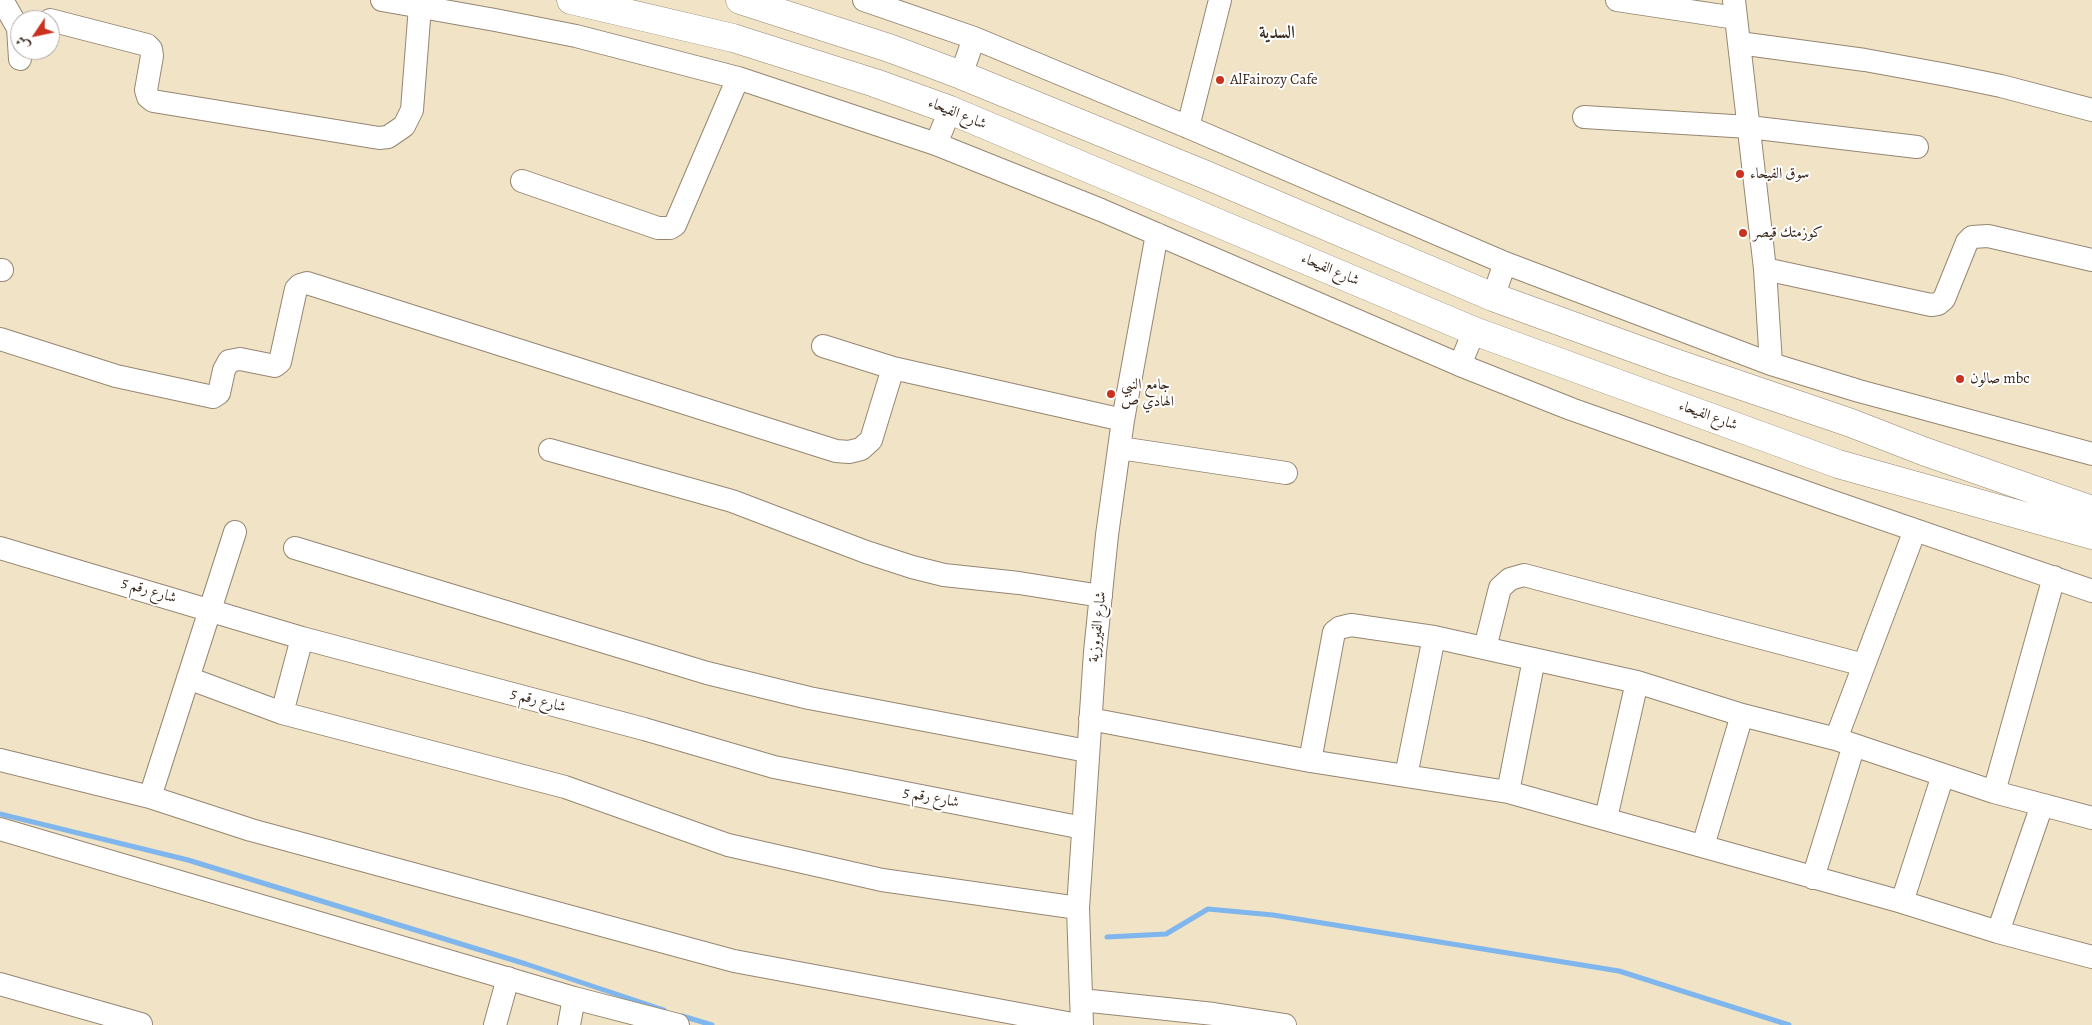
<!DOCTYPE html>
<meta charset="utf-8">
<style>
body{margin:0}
#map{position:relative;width:2092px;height:1025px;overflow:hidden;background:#f0e3c6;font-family:Alegreya,Amiri,serif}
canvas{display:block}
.north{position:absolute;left:10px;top:10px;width:50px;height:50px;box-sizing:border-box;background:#fff;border:1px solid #b1aaa5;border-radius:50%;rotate:236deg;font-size:14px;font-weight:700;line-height:20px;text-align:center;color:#3b2a1e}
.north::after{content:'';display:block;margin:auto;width:18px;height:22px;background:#c8321e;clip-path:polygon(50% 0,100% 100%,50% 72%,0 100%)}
</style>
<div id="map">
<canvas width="2092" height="1025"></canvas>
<div class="north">ش</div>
</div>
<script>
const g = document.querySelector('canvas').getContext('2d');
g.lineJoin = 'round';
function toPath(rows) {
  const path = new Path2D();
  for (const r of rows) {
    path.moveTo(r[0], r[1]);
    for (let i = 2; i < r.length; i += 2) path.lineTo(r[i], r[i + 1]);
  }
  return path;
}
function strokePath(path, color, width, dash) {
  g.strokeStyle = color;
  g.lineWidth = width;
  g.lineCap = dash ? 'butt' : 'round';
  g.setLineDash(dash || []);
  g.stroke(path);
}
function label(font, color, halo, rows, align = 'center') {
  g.font = font + ' Alegreya,Amiri,serif';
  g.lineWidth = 4;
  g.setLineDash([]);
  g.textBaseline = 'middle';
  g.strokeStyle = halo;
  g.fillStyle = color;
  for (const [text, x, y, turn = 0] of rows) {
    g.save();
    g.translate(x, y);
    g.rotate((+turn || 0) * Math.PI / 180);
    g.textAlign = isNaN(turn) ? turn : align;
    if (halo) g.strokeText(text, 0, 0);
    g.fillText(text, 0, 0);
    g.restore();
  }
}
const stream = toPath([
 [0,814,188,860,526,964,664,1010],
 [1107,937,1166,934,1208,909,1273,915,1619,971,1789,1025],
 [682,1016,712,1025]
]);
const minor = toPath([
 [2,0,18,28,20,59],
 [382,0,495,20,576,36,738,78,936,144,1101,210,1460,365,1571,409,1828,500,2092,591],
 [864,0,974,38,1188,127,1505,263,1771,364,1859,391,2092,454],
 [1617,0,1736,18],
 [1734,0,1765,269,1771,364],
 [50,20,147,45,151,49,152,56,146,90,148,97,153,101,379,138,388,137,404,126,412,110,420,6],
 [1739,43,1865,60,1947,75,2001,86,2092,110],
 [961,75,974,38],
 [1584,117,1749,127,1917,147],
 [1188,127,1220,0],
 [936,144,950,110],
 [522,181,658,228,670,228,675,225,738,78],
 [1765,269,1931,305,1938,304,1944,299,1967,242,1972,237,1988,236,2092,260],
 [0,270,2,270],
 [1493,297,1505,263],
 [0,339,116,376,213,397,219,393,224,370,229,361,240,359,275,366,280,362,296,289,300,285,307,283,836,451,849,452,861,449,871,440,893,368],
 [823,346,893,368,1123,420],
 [1460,365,1474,331],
 [1120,448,1286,473],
 [550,450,732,501,866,552,912,567,944,575,1019,583,1101,596],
 [0,548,302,638,644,729,774,767,1083,828],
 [295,548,707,673,809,698,1087,751],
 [1485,648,1500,588,1510,579,1524,575,1864,665],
 [188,678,282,713,565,787,728,845,882,880,1078,908],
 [282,713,302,638],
 [1090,719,1310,761,1508,792,1902,902,1998,932,2092,957],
 [1836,739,1915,530],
 [0,760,150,797,251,830,734,961,1078,1025],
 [1310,761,1334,632,1339,628,1351,625,1434,637,1637,682,1742,715,1836,739,1994,792,2092,818],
 [1406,776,1434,637],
 [1508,792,1534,659],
 [1994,792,2054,577],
 [150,797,235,532],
 [1606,818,1637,682],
 [0,829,574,998,678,1025],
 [1703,846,1742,715],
 [1813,878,1854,745],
 [1902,902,1943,775],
 [1998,932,2042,805],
 [0,984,141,1024],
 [1081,1000,1214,1014,1285,1025],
 [495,1025,508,978],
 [569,1025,574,998],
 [1082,1025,1078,908,1095,652,1107,535,1123,420,1157,234]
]);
const highway = toPath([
 [571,0,733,38,875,83,950,110,1474,331,1838,464,2092,535],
 [740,0,889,48,961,75,1206,175,1493,297,1672,362,1851,423,1923,451,2092,510]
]);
const markers = [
 [1220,80,5,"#c8321e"],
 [1740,174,5,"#c8321e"],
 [1743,233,5,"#c8321e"],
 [1960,379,5,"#c8321e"],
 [1111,394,5,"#c8321e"]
];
const poiNames = [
 ["AlFairozy Cafe",1230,80],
 ["سوق الفيحاء",1750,174],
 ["كوزمتك قيصر",1753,233],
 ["صالون mbc",1970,379],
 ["جامع النبي",1121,385],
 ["الهادي ص",1121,402]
];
const streetNames = [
 ["شارع الفيحاء",957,114,22],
 ["شارع الفيحاء",1330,270,23],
 ["شارع الفيحاء",1708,416,20],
 ["شارع رقم 5",149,591,17],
 ["شارع الفيروزية",1098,627,-84],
 ["شارع رقم 5",538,701,15],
 ["شارع رقم 5",931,798,11]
];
const quarterNames = [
 ["السدية",1277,34]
];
strokePath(stream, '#7fb6ee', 5);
strokePath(minor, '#968672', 24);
strokePath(highway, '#968672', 29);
strokePath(minor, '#fff', 22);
strokePath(highway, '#fff', 28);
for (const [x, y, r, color] of markers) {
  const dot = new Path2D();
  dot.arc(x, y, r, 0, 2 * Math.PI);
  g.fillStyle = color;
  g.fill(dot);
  strokePath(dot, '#fff', 2);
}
label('15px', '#3b2a1e', '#fff', poiNames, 'left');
label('15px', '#3b2a1e', '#fff', streetNames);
label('bold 18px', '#3b2a1e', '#fff', quarterNames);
</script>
